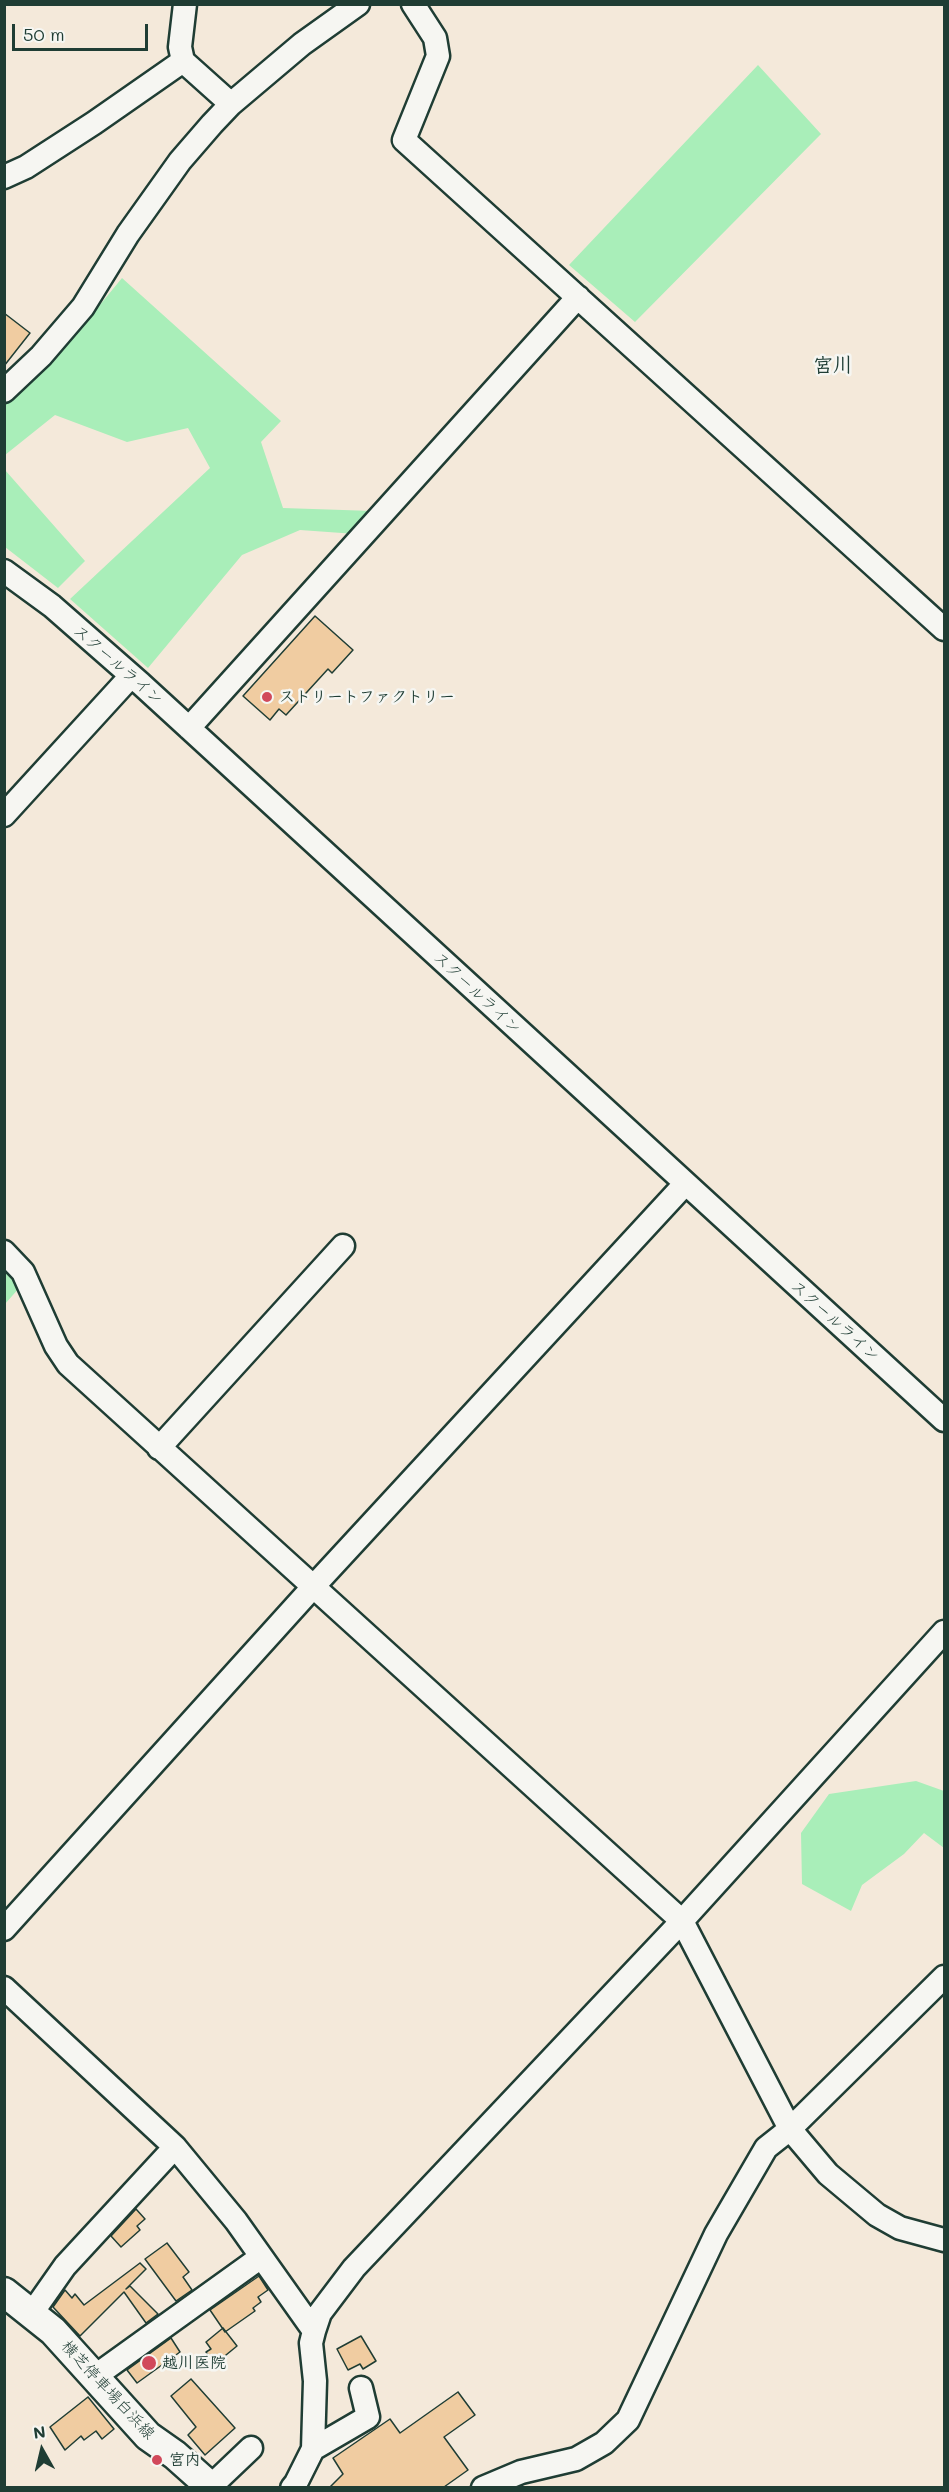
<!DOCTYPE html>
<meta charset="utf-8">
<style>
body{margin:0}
#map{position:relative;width:949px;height:2492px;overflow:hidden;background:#f4e9da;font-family:Mali,sans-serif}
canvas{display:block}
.frame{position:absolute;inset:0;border:6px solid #1f3d34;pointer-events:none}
.north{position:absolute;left:12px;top:2420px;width:60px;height:60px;-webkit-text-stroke:4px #f6f6f2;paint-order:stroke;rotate:352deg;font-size:16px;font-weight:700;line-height:24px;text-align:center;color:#1f3d34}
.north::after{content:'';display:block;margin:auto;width:21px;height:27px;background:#1f3d34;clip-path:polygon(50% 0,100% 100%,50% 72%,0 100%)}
.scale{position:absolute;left:12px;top:24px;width:136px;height:27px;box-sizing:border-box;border:3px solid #1f3d34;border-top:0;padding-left:8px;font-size:18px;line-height:21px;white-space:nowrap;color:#1f3d34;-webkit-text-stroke:4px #f6f6f2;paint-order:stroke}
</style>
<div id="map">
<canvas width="949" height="2492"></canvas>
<div class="frame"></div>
<div class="north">N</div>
<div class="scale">50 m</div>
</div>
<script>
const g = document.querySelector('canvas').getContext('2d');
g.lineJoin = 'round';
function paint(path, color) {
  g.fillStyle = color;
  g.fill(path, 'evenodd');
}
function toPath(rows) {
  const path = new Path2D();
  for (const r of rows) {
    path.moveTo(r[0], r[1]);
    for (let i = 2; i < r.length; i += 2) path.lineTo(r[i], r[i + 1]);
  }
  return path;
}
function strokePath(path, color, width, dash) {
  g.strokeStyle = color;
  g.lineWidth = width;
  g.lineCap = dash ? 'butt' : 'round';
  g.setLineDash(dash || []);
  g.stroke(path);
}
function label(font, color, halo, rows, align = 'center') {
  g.font = font + ' Mali,"Klee One",sans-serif';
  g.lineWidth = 5;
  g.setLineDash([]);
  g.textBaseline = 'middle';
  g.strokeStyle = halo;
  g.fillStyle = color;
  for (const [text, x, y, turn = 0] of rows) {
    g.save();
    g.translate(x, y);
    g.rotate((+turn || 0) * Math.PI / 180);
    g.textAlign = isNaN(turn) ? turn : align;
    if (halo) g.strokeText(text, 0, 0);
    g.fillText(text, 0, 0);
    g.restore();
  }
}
const green = toPath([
 [758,65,821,134,635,322,569,265],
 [122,278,281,421,261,442,283,508,373,511,356,534,300,530,242,555,148,668,70,599,210,468,188,428,127,442,55,415,5,455,5,395,52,363],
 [5,470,85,561,58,588,5,547],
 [4,1268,20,1287,5,1304,4,1304],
 [916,1781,944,1791,944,1848,924,1833,904,1854,862,1885,851,1911,802,1884,801,1833,829,1794]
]);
const building = toPath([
 [4,313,30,333,4,366,4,313],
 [315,616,353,650,332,673,328,669,286,715,279,709,270,720,243,696,315,616],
 [136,2209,145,2219,137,2226,140,2230,121,2247,111,2236,136,2209],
 [167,2243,189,2272,183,2277,192,2290,176,2301,145,2259,167,2243],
 [140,2263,146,2269,126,2289,130,2286,158,2314,146,2323,124,2292,80,2336,53,2307,65,2290,72,2298,75,2294,84,2305,140,2263],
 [259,2276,268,2290,258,2297,261,2302,253,2308,255,2311,225,2332,210,2310,259,2276],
 [223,2328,237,2346,215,2364,206,2352,211,2349,206,2342,223,2328],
 [361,2336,376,2361,363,2369,360,2364,348,2370,337,2349,361,2336],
 [171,2338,180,2352,137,2383,127,2370,171,2338],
 [191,2379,235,2428,205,2455,188,2435,196,2427,171,2396,191,2379],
 [458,2392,475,2415,444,2437,468,2470,444,2487,330,2487,343,2474,333,2458,390,2419,400,2433,458,2392],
 [88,2397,114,2429,102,2439,96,2431,84,2440,81,2436,65,2450,50,2427,88,2397]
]);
const minor = toPath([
 [185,4,180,47,183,61,231,104],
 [413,4,435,38,438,56,404,140,944,629],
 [4,177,26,167,94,123,183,61],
 [4,391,41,356,83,307,128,234,180,161,212,124,231,104,302,44,358,4],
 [4,571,52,606,141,684,944,1420],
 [189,728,578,297],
 [4,815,131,676],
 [4,1252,23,1272,56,1346,68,1364,682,1921,790,2129,828,2174,877,2215,900,2228,944,2240],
 [159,1448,343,1246],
 [4,1929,313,1587,685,1184],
 [4,1988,175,2147,236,2221,314,2331],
 [32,2313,65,2266,175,2147],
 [94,2377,261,2257],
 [313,2449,368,2417,361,2388],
 [209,2488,251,2448],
 [292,2488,296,2483,313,2449,315,2381,311,2343,314,2331,320,2313,354,2268,682,1921,944,1632],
 [483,2488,521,2472,576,2459,604,2443,628,2420,716,2234,766,2148,790,2129,944,1977]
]);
const major = toPath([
 [4,2292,53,2331,148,2436,175,2455,212,2488]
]);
const markers = [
 [267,697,6,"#d1495b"],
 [149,2363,8,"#d1495b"],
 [157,2460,6,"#d1495b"]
];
const streetNames = [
 ["スクールライン",118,665,41],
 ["スクールライン",477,993,43],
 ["スクールライン",835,1321,42],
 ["横芝停車場白浜線",108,2390,47]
];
const poiNames = [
 ["ストリートファクトリー",279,697],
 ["越川医院",162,2363],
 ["宮内",169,2460]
];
const quarterNames = [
 ["宮川",833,366]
];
paint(green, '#a9eeb9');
paint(building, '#f0cca1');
strokePath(building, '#1f3d34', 1.5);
strokePath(minor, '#1f3d34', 27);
strokePath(major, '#1f3d34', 33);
strokePath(minor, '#f6f6f2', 22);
strokePath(major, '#f6f6f2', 28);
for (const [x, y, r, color] of markers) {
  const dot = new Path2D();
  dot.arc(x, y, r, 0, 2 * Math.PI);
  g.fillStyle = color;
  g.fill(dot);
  strokePath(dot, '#f6f6f2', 2);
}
label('16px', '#1f3d34', '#f6f6f2', streetNames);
label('bold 16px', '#1f3d34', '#f6f6f2', poiNames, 'left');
label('bold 20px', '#1f3d34', '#f6f6f2', quarterNames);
</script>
